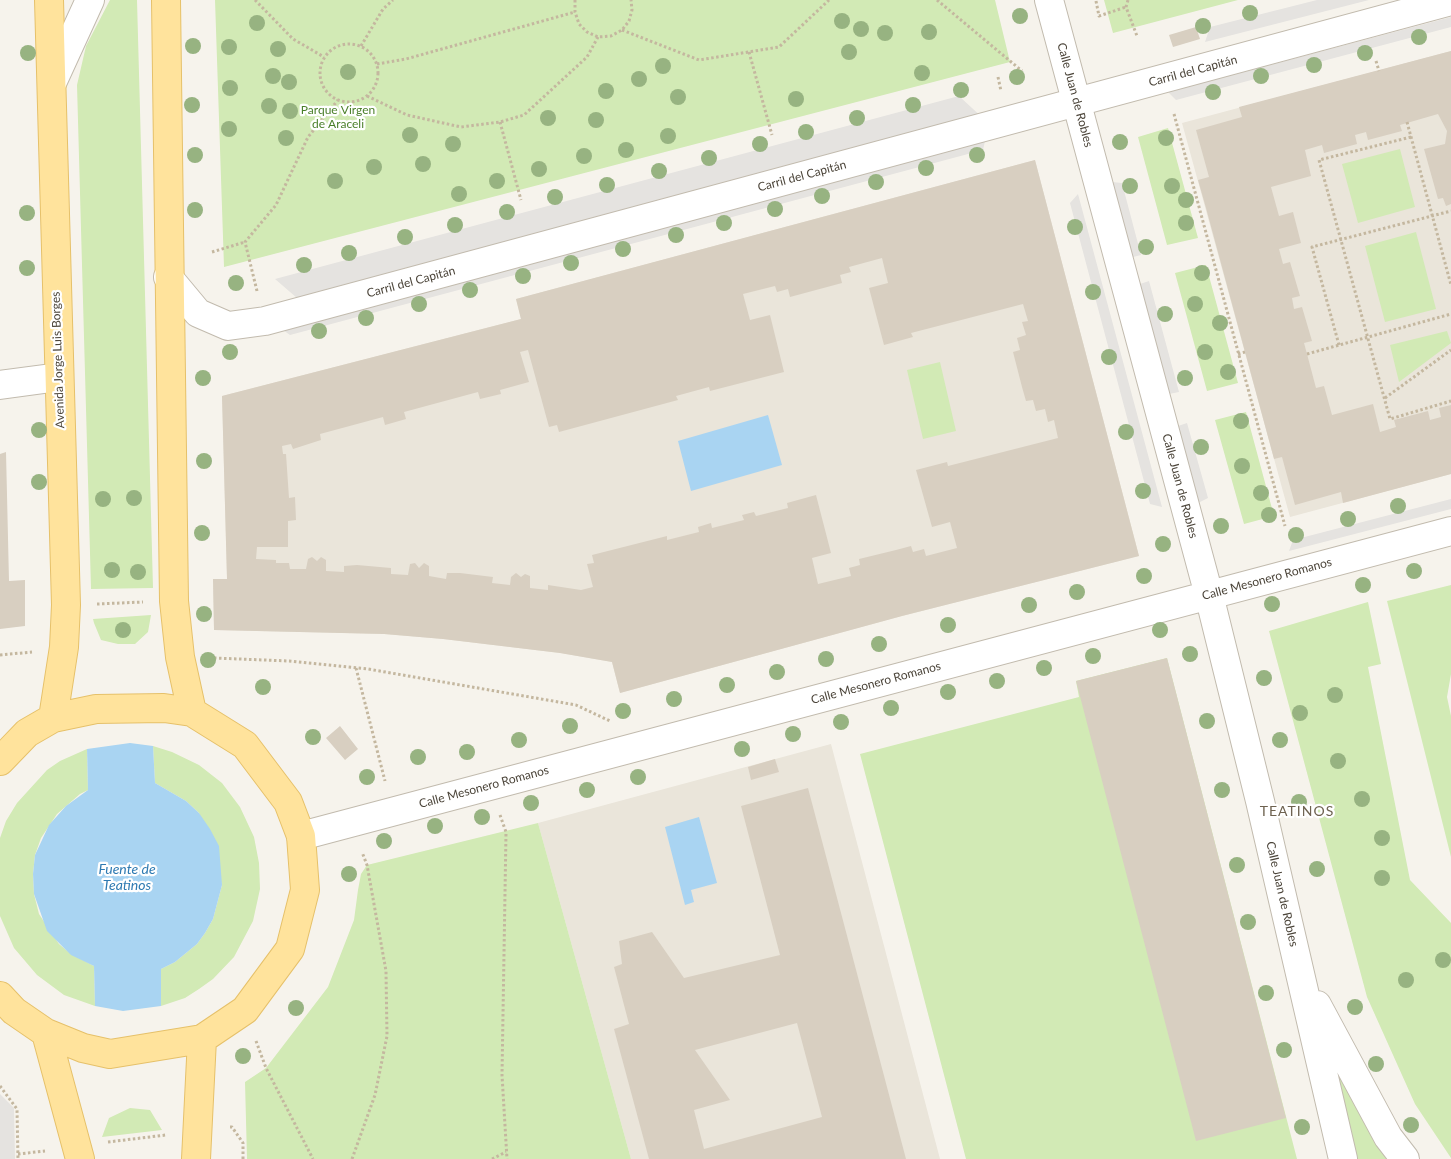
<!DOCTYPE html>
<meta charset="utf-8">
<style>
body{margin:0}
canvas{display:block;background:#f6f3ec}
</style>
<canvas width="1451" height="1159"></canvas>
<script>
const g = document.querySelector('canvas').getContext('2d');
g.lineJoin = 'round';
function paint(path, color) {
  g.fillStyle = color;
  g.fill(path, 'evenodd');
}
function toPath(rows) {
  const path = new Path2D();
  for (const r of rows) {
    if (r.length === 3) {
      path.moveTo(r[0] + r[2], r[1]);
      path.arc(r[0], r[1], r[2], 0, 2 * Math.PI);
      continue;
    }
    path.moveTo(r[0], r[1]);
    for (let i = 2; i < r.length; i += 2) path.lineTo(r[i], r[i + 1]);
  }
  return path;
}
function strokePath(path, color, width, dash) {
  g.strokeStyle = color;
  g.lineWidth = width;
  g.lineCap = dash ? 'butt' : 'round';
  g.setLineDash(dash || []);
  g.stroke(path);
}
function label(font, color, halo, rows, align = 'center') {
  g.font = font + ' Lato,sans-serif';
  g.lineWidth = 4.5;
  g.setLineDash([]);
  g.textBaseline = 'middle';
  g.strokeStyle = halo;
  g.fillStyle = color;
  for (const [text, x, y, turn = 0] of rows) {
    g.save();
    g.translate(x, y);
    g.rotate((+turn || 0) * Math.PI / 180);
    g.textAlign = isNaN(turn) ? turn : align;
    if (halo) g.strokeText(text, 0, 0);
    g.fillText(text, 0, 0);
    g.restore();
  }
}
const residential = toPath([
 [1451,51,1451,474,1290,517,1182,123],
 [1035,160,1139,556,902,616,620,693,612,662,560,653,443,639,384,634,214,630,213,579,227,579,222,396,521,319,516,299],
 [831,744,940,1159,631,1159,538,823]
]);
const green = toPath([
 [110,0,137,0,153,588,91,589,77,85,86,46],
 [215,0,995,0,1010,62,224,267],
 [1104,0,1238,0,1113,33],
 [1168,128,1198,238,1167,245,1138,137],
 [1400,149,1415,207,1358,223,1342,164],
 [1416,232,1436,309,1385,322,1365,246],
 [1206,265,1238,383,1207,391,1175,273],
 [1447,331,1451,343,1399,382,1390,345],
 [940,362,956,431,923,439,907,370],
 [1246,412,1274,516,1244,524,1215,420],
 [1451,585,1451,674,1447,697,1451,716,1451,857,1387,601],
 [1368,602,1381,664,1368,667,1410,880,1451,923,1451,1158,1415,1104,1367,997,1269,631],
 [151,615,148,632,135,644,118,644,101,640,94,623,93,619],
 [1167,658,1297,1159,966,1159,860,754,1079,697,1076,681],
 [153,746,172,752,199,765,222,783,240,807,254,837,259,863,260,889,253,921,234,957,213,979,199,989,185,998,161,1006,161,969,175,962,197,944,205,933,213,919,222,885,199,813,186,801,155,783],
 [87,749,88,790,80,794,57,814,41,838,35,855,33,874,34,894,39,914,59,944,71,954,94,966,95,1006,64,995,37,975,14,948,0,916,0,838,6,821,17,803,47,770,60,761],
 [538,823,631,1159,247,1159,245,1082,266,1068,328,987,354,920,358,890,361,874,367,865],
 [1338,1065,1389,1159,1355,1159,1332,1077],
 [130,1108,150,1110,162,1130,102,1137,109,1118]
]);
const parking = toPath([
 [1317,0,1369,0,1205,42,1210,27],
 [1451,17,1451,27,1176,100,1168,92],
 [959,96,985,120,297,298,275,279],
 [985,141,983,150,290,335,280,328],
 [1112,182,1122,183,1141,255,1133,257],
 [1078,194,1162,507,1150,504,1070,203],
 [1149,281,1179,392,1169,394,1140,284],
 [1187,423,1208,498,1198,503,1178,426],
 [1451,499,1451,509,1289,551,1293,540],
 [0,1094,14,1108,15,1159,0,1159]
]);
const water = toPath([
 [768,415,782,465,691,491,678,441],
 [130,743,153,746,155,783,186,801,199,813,210,829,219,846,222,885,213,919,205,933,197,944,175,962,161,969,161,1006,123,1011,95,1006,94,966,71,955,47,931,34,894,33,874,35,855,49,825,66,806,88,790,87,749],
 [699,817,717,883,691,890,694,902,685,905,665,827]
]);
const building = toPath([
 [1196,27,1200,39,1173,47,1169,35],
 [1451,51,1451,204,1446,206,1443,198,1438,199,1424,149,1445,144,1447,131,1438,114,1400,125,1402,131,1368,140,1366,132,1355,135,1357,144,1324,153,1322,145,1305,150,1311,176,1271,187,1279,216,1293,212,1301,243,1279,249,1283,264,1290,262,1300,296,1292,298,1294,309,1302,307,1312,341,1304,343,1307,354,1316,388,1324,386,1332,415,1373,404,1380,432,1396,427,1394,420,1428,411,1430,420,1441,417,1439,408,1451,405,1451,474,1343,503,1341,492,1295,505,1282,457,1274,459,1206,208,1198,180,1209,177,1196,130,1242,117,1239,107],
 [1035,160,1139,556,902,616,620,693,612,662,560,653,443,639,384,634,214,630,213,579,227,579,222,396,521,319,516,299],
 [882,258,888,283,869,288,884,345,913,337,911,333,1023,304,1028,321,1022,322,1026,335,1017,338,1020,350,1013,352,1022,387,1026,401,1033,400,1036,411,1045,409,1048,422,1054,420,1058,438,948,466,947,462,916,470,932,527,950,522,957,548,926,556,924,549,913,552,911,546,896,550,859,559,860,565,849,568,851,576,818,584,812,558,831,553,816,495,787,503,788,508,756,516,754,512,742,515,744,520,712,528,711,523,698,527,699,532,667,540,667,536,592,555,594,563,587,564,593,587,581,590,548,585,548,590,530,588,530,576,525,574,521,577,516,573,511,577,510,585,492,583,493,577,460,573,447,573,446,579,429,576,429,566,424,563,419,568,415,563,410,564,408,575,391,574,391,568,357,565,344,566,344,572,326,571,326,560,321,557,317,561,312,557,308,559,306,569,290,569,289,563,276,563,276,560,256,559,257,547,288,547,288,521,296,520,295,497,289,498,286,454,283,454,282,446,291,444,293,449,321,440,320,434,383,417,385,425,406,419,404,412,478,392,480,399,501,394,500,390,529,382,520,352,528,350,549,427,557,425,559,432,678,400,676,396,709,387,710,391,784,372,770,315,750,320,743,294,775,286,777,292,788,289,790,297,842,283,840,275,851,272,849,267],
 [6,452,9,581,25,580,25,626,0,629,0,454],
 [1167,658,1286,1118,1196,1141,1076,681],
 [340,726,358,749,345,760,326,738],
 [775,759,779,772,751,780,748,767],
 [808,788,906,1159,649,1159,614,1029,629,1024,614,967,622,964,619,941,652,932,684,978,780,955,741,806],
 [797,1023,822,1117,704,1149,694,1110,730,1100,695,1050]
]);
const path = toPath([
 [255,0,293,39,324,57],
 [575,0,575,12,579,24,587,32,598,37,611,36,622,30,629,21,632,10,631,0],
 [937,0,1022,71],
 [1128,0,1126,7,1137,36],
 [1096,1,1099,16,1126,7],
 [622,30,699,60,779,47,829,0],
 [349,73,29],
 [361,46,383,9,393,0],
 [749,52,772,135],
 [1376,61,1379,71],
 [377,64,406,59,575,12],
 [998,77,1001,91],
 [367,96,407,115,461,127,500,122,524,115,587,57,598,37],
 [1174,114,1285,526],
 [500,122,521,200],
 [1407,122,1451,285],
 [1411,137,1319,160,1390,419,1451,401],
 [212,252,245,242],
 [257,291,245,242,276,205,308,137,338,100],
 [1339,345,1312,247,1451,211],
 [1238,354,1245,352],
 [1307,354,1451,314],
 [1385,398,1451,350],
 [97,604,143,602],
 [0,655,32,652],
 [214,658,289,661,368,669,576,705,610,721],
 [356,668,385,781],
 [500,815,506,832,502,1075,507,1159],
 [256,1041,266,1068,313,1159],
 [0,1086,17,1109,18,1159],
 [230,1127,232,1127,243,1143,243,1159],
 [108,1142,166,1135],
 [18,1154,45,1151],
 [352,1159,375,1095,387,1036,386,971,367,865,362,852],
 [492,1159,506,1152]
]);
const minor = toPath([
 [1049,0,1209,595,1260,801,1343,1159],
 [52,83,90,0],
 [168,277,198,313,228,326,265,321,1451,1],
 [0,385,59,377],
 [301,836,1451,531],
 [1317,1005,1388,1137,1405,1159]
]);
const major = toPath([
 [49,0,66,605,64,647,53,718],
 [166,0,174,601,180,657,192,712],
 [0,761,27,733,53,718,96,709,164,708,192,712,245,745,288,802,301,836,305,890,290,949,245,1010,202,1039,110,1054,83,1048,46,1033,14,1011,0,996],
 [46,1033,80,1159],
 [196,1159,202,1039]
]);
const trees = [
 [1250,13],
 [1020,16],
 [842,21],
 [257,23],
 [1203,26],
 [861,29],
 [929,32],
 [885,33],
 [1419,37],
 [193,46],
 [229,47],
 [278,49],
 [849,52],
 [28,53],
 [1365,53],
 [1314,65],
 [663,66],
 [348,72],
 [922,73],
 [273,76],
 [1261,76],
 [1017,77],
 [639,79],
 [289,82],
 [230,88],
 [961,90],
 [606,91],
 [1213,92],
 [678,97],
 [796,99],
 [192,105],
 [913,105],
 [269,106],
 [290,111],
 [548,118],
 [857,118],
 [596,120],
 [229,129],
 [806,132],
 [410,135],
 [668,136],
 [286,138],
 [1166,138],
 [1120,142],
 [453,144],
 [760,144],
 [626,150],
 [195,155],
 [977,155],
 [584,156],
 [709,158],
 [423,164],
 [374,167],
 [926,168],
 [539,169],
 [659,171],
 [335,181],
 [497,181],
 [876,182],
 [607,185],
 [1130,186],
 [1172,186],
 [459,194],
 [822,196],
 [555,197],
 [1186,200],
 [775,209],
 [195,210],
 [507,212],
 [27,213],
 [724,223],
 [1186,223],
 [455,225],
 [1075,227],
 [676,235],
 [405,237],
 [1146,247],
 [623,249],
 [349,253],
 [571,263],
 [304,265],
 [27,268],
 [1202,273],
 [523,276],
 [236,283],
 [470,290],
 [1093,292],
 [419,304],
 [1195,304],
 [1165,314],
 [366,318],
 [1220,323],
 [319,331],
 [230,352],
 [1205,352],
 [1109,357],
 [1228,372],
 [203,378],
 [1185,378],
 [1241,421],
 [39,430],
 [1126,432],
 [1201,447],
 [204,461],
 [1242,466],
 [39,482],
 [1143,491],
 [1261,493],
 [134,498],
 [103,499],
 [1398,506],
 [1269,515],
 [1348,519],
 [1221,526],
 [202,533],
 [1296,535],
 [1163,544],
 [112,570],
 [1414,571],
 [138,572],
 [1144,576],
 [1363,585],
 [1077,592],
 [1272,604],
 [1029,605],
 [204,614],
 [948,625],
 [123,630],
 [1160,630],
 [879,644],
 [1190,654],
 [1093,656],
 [826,659],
 [208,660],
 [1044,668],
 [777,672],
 [1264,678],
 [997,681],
 [727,685],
 [263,687],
 [948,692],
 [1335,695],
 [674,699],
 [891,708],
 [623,711],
 [1300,713],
 [1207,721],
 [841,722],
 [570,726],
 [793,734],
 [313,737],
 [519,740],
 [1280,740],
 [742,749],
 [467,752],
 [418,757],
 [1338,761],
 [367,777],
 [638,777],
 [587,790],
 [1222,790],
 [1362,799],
 [1299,802],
 [531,803],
 [482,817],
 [435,826],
 [1382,838],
 [384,841],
 [1237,865],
 [1317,869],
 [349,874],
 [1382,878],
 [1248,922],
 [1443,960],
 [1406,980],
 [1266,993],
 [1355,1007],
 [296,1008],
 [1284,1050],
 [243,1056],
 [1376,1064],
 [1411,1125],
 [1302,1127]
];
const streetNames = [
 ["Carril del Capitán",1193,71,-15],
 ["Calle Juan de Robles",1075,95,75],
 ["Carril del Capitán",802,176,-15],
 ["Carril del Capitán",411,282,-15],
 ["Avenida Jorge Luis Borges",58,360,-92],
 ["Calle Juan de Robles",1180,486,75],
 ["Calle Mesonero Romanos",1267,579,-15],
 ["Calle Mesonero Romanos",876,683,-15],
 ["Calle Mesonero Romanos",484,787,-15],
 ["Calle Juan de Robles",1282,894,77]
];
const parkNames = [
 ["Parque Virgen",338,110],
 ["de Araceli",338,124]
];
const neighbourhoodNames = [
 ["TEATINOS",1297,811]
];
const waterNames = [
 ["Fuente de",127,869],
 ["Teatinos",127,885]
];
paint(residential, '#eae5da');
paint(green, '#d2eab5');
paint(parking, '#e5e3e0');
paint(water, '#a9d4f2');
paint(building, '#d8cfc1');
strokePath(minor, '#c2bbae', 30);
strokePath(major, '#e6c16a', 30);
strokePath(path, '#c4b79f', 3, [2.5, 2.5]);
strokePath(minor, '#fff', 28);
strokePath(major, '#ffe39c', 28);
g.fillStyle = '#97b381';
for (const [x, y] of trees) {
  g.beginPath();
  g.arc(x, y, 8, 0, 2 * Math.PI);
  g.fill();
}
label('12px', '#4b4439', '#fff', streetNames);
label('12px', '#4a7f2a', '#fff', parkNames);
g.letterSpacing = '1px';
label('14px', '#6e6250', '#fff', neighbourhoodNames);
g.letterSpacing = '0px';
label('italic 14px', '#2e7ab2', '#fff', waterNames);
</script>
